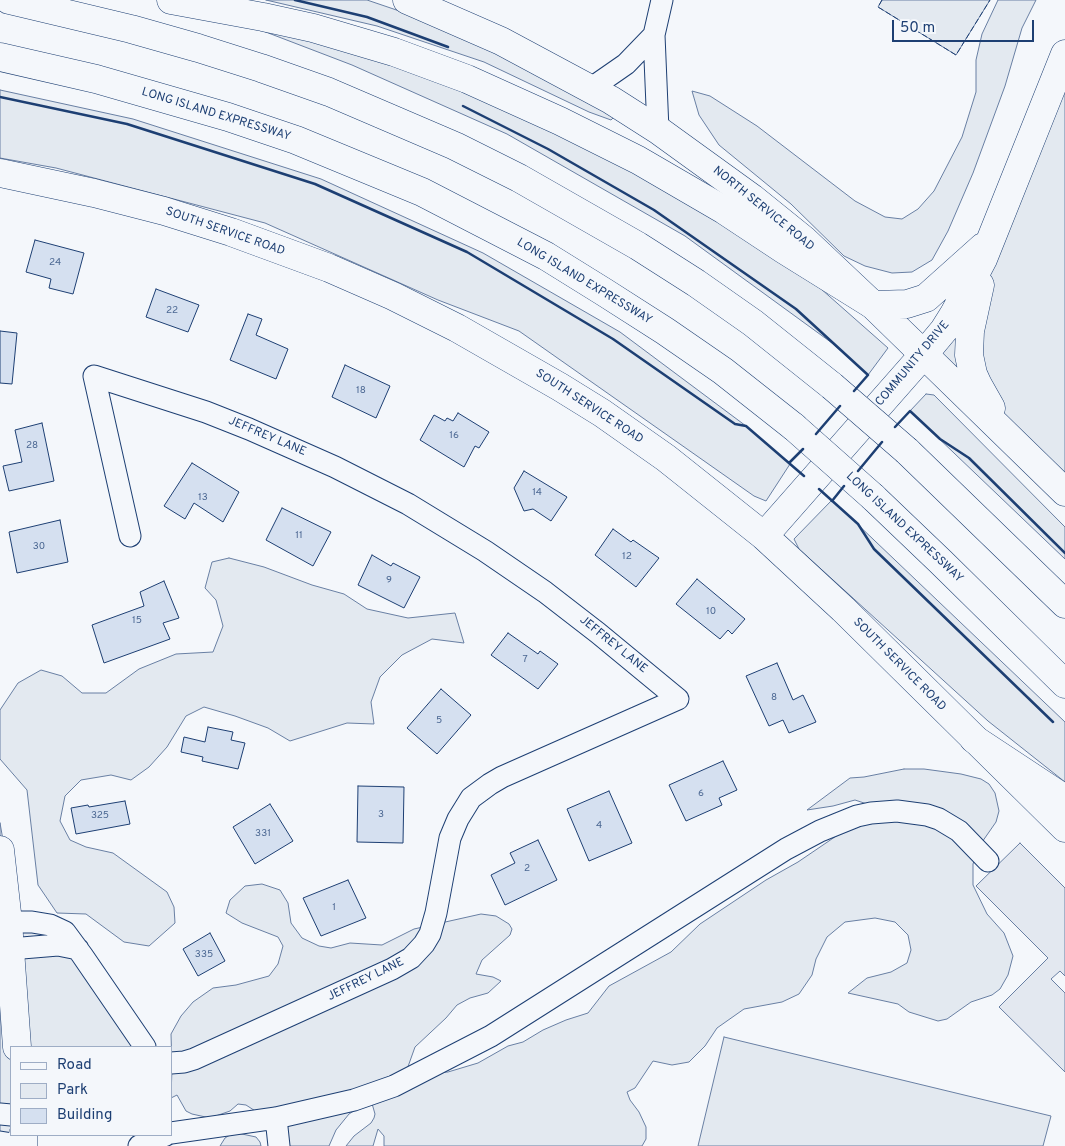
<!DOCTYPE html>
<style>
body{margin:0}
#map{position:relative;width:1065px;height:1146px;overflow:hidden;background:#f4f7fb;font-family:Overpass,sans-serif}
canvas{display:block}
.legend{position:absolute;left:10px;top:1046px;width:162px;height:90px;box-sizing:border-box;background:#f4f7fb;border:1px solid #9eadc5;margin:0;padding:6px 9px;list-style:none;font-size:15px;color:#1d3f73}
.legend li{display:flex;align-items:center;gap:10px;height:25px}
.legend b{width:25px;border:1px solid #9eadc5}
.scale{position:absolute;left:892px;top:20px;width:142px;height:22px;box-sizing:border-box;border:2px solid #1d3f73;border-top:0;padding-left:6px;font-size:15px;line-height:18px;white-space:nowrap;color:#1d3f73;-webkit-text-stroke:4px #f4f7fb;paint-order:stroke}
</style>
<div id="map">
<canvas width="1065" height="1146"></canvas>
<ul class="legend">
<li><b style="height:6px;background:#f4f7fb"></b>Road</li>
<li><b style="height:14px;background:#e3e9f0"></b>Park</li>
<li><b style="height:14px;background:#d5e0f0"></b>Building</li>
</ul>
<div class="scale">50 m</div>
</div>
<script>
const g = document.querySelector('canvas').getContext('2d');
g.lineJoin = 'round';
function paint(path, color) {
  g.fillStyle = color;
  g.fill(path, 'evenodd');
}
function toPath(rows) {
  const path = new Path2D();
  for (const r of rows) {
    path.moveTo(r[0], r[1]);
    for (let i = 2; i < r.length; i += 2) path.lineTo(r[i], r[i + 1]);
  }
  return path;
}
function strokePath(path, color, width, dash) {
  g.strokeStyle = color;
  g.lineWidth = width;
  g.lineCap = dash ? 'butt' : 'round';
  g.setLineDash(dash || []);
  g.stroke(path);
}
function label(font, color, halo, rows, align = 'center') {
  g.font = font + ' Overpass,sans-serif';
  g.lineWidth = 4;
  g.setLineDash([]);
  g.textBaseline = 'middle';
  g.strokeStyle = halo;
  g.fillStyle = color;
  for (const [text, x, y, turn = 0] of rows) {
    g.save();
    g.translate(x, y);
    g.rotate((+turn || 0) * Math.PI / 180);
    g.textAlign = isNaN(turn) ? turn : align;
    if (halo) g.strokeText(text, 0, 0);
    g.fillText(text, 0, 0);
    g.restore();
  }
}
const green = toPath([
 [266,0,367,0,426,20,601,104,614,117,611,120,589,112,484,62,377,26,266,0],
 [882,0,990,0,956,55,878,7,882,0],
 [998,0,1036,0,1022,28,1005,86,973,173,948,231,932,260,912,272,892,273,865,266,844,256,791,204,719,145,699,115,692,91,710,96,757,126,855,201,885,217,902,219,918,209,934,191,962,137,976,92,976,60,982,34,998,0],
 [237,21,403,61,622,157,795,266,888,348,868,375,832,343,685,236,507,134,352,65,237,21],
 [1065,54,1065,492,924,354,1065,54],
 [0,90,133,119,321,179,483,253,620,332,746,426,790,464,766,501,754,496,519,331,438,300,265,223,56,168,0,158,0,90],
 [926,394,934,395,1065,527,1065,559,910,411,926,394],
 [832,500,1065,722,1065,782,988,721,799,549,794,539,832,500],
 [229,558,264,567,312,585,344,594,367,609,408,618,455,613,464,643,432,639,402,655,380,677,371,702,374,724,347,723,290,741,268,728,235,716,204,707,186,716,167,747,149,767,131,780,111,775,81,780,65,796,60,821,70,840,86,847,113,853,167,892,174,907,175,923,149,946,124,942,86,914,57,913,38,885,27,790,0,759,0,710,18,683,41,670,62,676,82,693,106,693,139,669,176,654,213,652,223,626,216,600,205,588,212,562,229,558],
 [904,769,924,769,961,774,981,779,989,784,995,793,999,811,996,822,980,845,973,864,973,885,987,914,1004,933,1013,956,1008,975,1000,989,992,995,971,1002,947,1019,938,1021,909,1012,898,1004,848,993,867,978,891,972,907,963,911,950,908,935,895,922,875,918,845,922,827,937,816,959,812,975,799,994,782,1002,744,1009,717,1028,705,1046,689,1062,672,1065,653,1061,635,1088,627,1092,630,1100,639,1112,646,1127,646,1139,642,1146,384,1146,384,1136,378,1129,373,1146,346,1146,354,1136,371,1123,374,1118,375,1114,371,1100,349,1114,336,1130,329,1146,284,1146,263,1116,246,1105,238,1104,230,1111,210,1118,192,1114,186,1111,177,1095,171,1098,172,1067,171,1034,181,1016,193,1002,213,988,236,985,269,976,278,964,283,946,278,937,242,923,226,913,230,900,245,886,262,884,280,890,288,903,291,923,302,938,319,946,331,948,350,943,382,945,414,929,481,914,496,916,509,924,512,929,510,935,482,960,476,974,493,977,501,981,488,993,470,998,457,1005,446,1018,415,1047,405,1075,448,1072,478,1063,508,1046,523,1042,543,1030,566,1020,588,1013,609,986,671,952,700,924,766,880,798,862,848,828,870,805,855,800,833,806,807,810,850,778,864,777,904,769],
 [0,823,7,863,12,926,52,929,140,1047,11,1047,11,1135,0,1146,0,823],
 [724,1037,1051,1116,1043,1146,698,1146,724,1037],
 [233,1133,242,1134,256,1137,260,1142,261,1146,220,1146,225,1138,233,1133]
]);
const parking = toPath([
 [1020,843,1065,888,1065,976,1060,971,1051,979,1065,993,1065,1072,999,1007,1048,958,976,886,1020,843]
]);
const building = toPath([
 [35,240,84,253,73,294,49,288,51,279,26,272,35,240],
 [156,289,199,305,188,332,146,317,156,289],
 [248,314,262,319,256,335,288,349,276,379,230,360,248,314],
 [0,331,17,333,12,384,0,383,0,331],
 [345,365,390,386,376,418,332,397,345,365],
 [458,413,489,432,479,448,475,446,464,467,420,440,434,415,445,421,447,418,453,421,458,413],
 [42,423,54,481,9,491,3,466,22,462,15,430,42,423],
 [192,463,239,492,223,522,194,503,185,519,164,506,192,463],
 [524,471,567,497,551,521,533,509,524,511,514,488,524,471],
 [282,508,331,532,313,566,266,540,282,508],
 [60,520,68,562,17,573,9,532,60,520],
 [613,529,631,542,633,540,659,558,636,587,595,555,613,529],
 [372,555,391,566,393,563,420,577,404,608,358,585,372,555],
 [697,579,745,619,732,634,728,630,720,639,676,604,697,579],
 [164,581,179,618,163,623,170,639,104,663,92,625,144,606,140,592,164,581],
 [508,633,538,654,540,651,558,664,538,689,491,655,508,633],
 [777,663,793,700,803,695,816,722,789,733,783,720,769,726,746,676,777,663],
 [441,689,471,715,437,754,407,728,441,689],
 [208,727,233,732,231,740,245,743,238,769,202,761,203,757,181,752,184,737,205,742,208,727],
 [723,761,737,790,719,798,722,805,686,821,669,785,723,761],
 [358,786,404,787,403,843,357,842,358,786],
 [609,791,632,843,589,861,567,809,609,791],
 [125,801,130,824,76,834,71,808,88,805,89,807,125,801],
 [270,804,293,841,255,864,233,827,270,804],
 [538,840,557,880,505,905,491,875,515,863,510,853,538,840],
 [348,880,366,918,321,936,303,898,348,880],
 [210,933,225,961,198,976,183,949,210,933]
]);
const minor = toPath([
 [590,89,626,64,654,35],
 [658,130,654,35,662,0],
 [130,536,94,376,206,412,249,429,335,467,408,504,485,551,545,592,598,633,678,699,502,777,490,784,471,798,458,819,450,838,436,913,430,934,424,944,411,958,392,969,194,1059,184,1062,171,1063],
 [8,922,32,922,50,925,65,932,82,955,145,1047],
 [10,949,58,945,78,949],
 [0,1114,11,1115],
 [276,1118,279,1146],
 [171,1133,276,1118,354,1100,394,1086,491,1036,786,849,820,831,857,816,871,813,897,811,927,815,939,819,959,831,988,861],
 [0,1142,25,1146],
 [139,1146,166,1135]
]);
const major = toPath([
 [407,0,501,41,611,100,658,130,752,198,804,240,873,305,1065,492],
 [0,173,94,193,164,211,231,232,329,268,393,296,457,328,560,387,602,413,666,458,764,536,843,609,1065,828],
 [980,285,970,331,969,355,973,374,978,385,991,408],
 [873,305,907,304,926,298,983,247],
 [764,536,924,354,944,330,954,314,983,259,1065,54],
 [0,850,8,922,17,1047],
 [23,1135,23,1146]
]);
const highway = toPath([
 [9,0,131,29,198,48,261,68,329,92,455,146,519,178,638,246,696,283,753,323,832,386],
 [171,0,263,17,313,28,394,52,467,79,560,121,638,160,724,210,783,249,873,305],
 [0,57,96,79,228,117,296,140,422,192,546,256,604,292,665,331,723,371,794,427],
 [907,451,1065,604],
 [873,497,941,562,1065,684],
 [974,739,1065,799]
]);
const highwayBridge = toPath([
 [832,386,907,451],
 [794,427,873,497]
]);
const fence = toPath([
 [882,0,878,7,956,55,990,0]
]);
const wall = toPath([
 [295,0,367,17,448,47],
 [0,97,127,124,315,184,467,252,613,339,735,424,746,426,804,476],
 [463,106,548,149,654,210,796,309,868,375,854,391],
 [895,427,910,411,940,439,969,458,1065,553],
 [816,434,840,406],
 [789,463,803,449],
 [858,471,882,442],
 [819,489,858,524,874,549,1053,722],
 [832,501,844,486]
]);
const numberNames = [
 ["24",55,263],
 ["22",172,311],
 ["18",361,391],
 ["16",454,436],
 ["28",32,446],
 ["14",537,493],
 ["13",203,498],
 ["11",299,536],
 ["30",39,547],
 ["12",627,557],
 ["9",389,581],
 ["10",711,612],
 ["15",137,621],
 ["7",525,660],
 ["8",774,698],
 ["5",439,721],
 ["6",701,794],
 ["3",381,815],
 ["325",100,816],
 ["4",599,826],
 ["331",263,834],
 ["2",527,869],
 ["1",334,908],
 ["335",204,955]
];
const streetNames = [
 ["LONG ISLAND EXPRESSWAY",216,115,17],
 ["NORTH SERVICE ROAD",763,209,39],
 ["SOUTH SERVICE ROAD",225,232,19],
 ["LONG ISLAND EXPRESSWAY",584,282,31],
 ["COMMUNITY DRIVE",913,364,-50],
 ["SOUTH SERVICE ROAD",589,407,33],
 ["JEFFREY LANE",267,437,23],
 ["LONG ISLAND EXPRESSWAY",904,528,43],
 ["JEFFREY LANE",613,645,39],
 ["SOUTH SERVICE ROAD",899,665,45],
 ["JEFFREY LANE",366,980,-26]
];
paint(green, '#e3e9f0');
strokePath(green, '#687fa3', 1);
paint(parking, '#e3e8f0');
strokePath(parking, '#687fa3', 1);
paint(building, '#d5e0f0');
strokePath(building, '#1d3f73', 1);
strokePath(minor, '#1d3f73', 23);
strokePath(major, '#1d3f73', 29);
strokePath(highway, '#1d3f73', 29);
strokePath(minor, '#f4f7fb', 21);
strokePath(major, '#f4f7fb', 28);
strokePath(highway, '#f4f7fb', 28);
strokePath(highwayBridge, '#1d3f73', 29, []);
strokePath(highwayBridge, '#f4f7fb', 28);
strokePath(fence, '#1d3f73', 1, [6, 2.5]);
strokePath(wall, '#1d3f73', 2.5);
label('10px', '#4b6792', null, numberNames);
label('12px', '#1d3f73', '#f4f7fb', streetNames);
</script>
